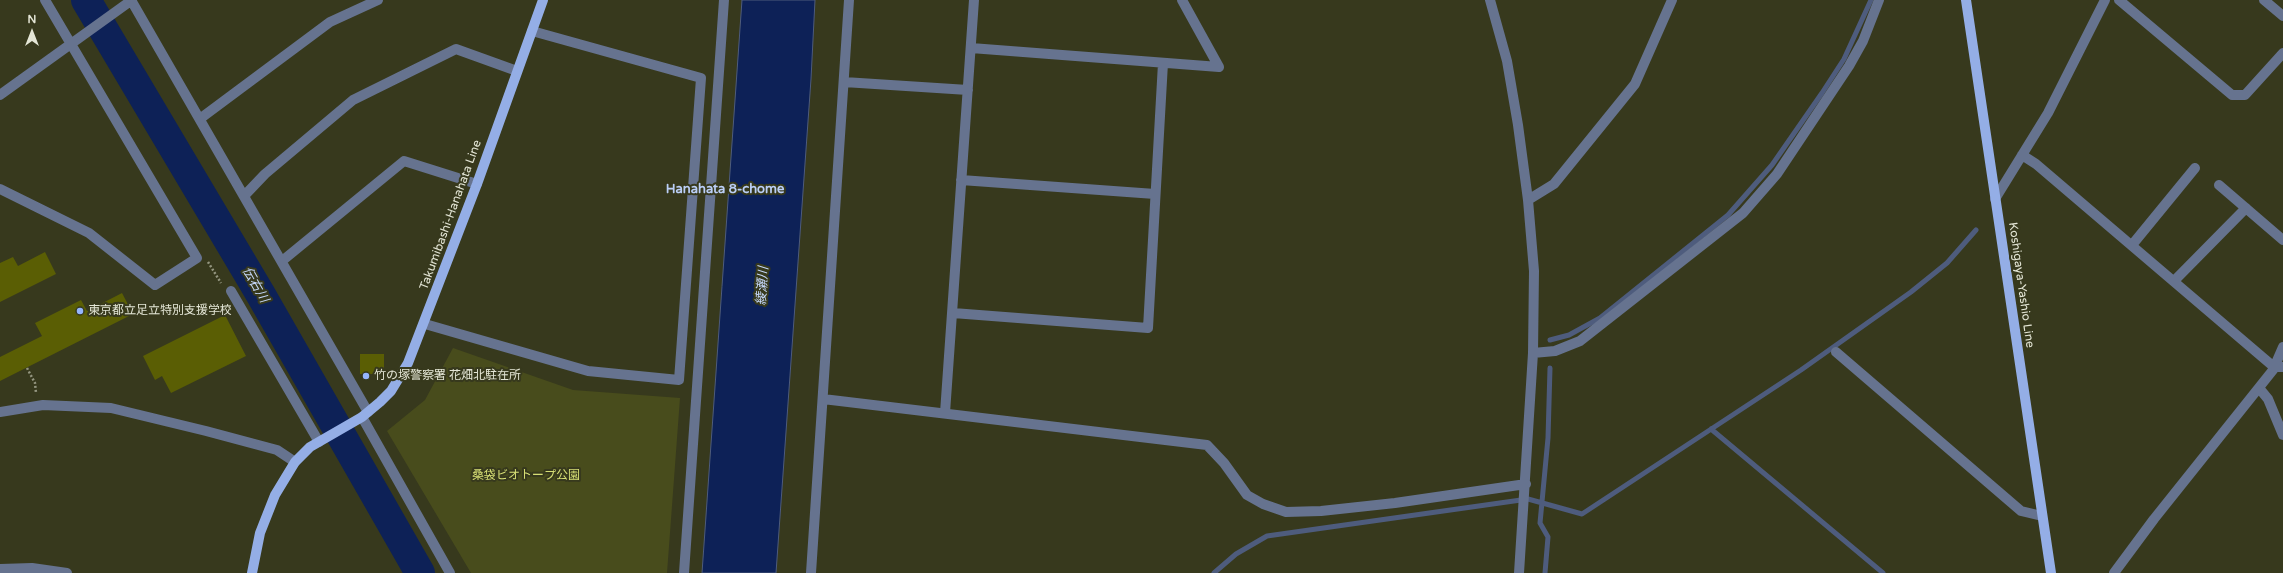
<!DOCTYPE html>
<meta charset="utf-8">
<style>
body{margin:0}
#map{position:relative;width:2283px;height:573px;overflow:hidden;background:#37391d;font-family:"Varela Round",sans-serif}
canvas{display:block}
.north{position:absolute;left:12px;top:12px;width:40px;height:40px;-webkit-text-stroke:3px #37391d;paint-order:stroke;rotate:0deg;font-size:11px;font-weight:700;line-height:16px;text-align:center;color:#e4e6d6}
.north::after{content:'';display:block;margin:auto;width:14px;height:18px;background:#e4e6d6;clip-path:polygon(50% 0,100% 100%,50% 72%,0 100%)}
</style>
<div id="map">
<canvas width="2283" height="573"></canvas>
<div class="north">N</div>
</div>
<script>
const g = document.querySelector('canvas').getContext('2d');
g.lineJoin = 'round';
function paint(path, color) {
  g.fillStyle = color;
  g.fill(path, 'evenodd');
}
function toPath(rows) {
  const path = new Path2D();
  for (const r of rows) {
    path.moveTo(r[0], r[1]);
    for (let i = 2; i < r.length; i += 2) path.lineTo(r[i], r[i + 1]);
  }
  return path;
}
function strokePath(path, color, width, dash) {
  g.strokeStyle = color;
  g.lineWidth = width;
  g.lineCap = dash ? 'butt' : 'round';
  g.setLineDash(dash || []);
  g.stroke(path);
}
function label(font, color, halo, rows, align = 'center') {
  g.font = font + ' "Varela Round","Noto Sans JP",sans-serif';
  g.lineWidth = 4;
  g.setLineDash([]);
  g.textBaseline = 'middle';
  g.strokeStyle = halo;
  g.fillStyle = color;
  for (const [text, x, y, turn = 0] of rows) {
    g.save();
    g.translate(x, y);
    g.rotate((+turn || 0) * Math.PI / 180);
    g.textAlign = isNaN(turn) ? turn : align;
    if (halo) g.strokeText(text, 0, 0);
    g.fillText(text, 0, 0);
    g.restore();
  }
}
const green = toPath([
 [453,348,573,390,680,398,667,573,471,573,387,431,425,400]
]);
const water = toPath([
 [742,0,815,0,811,79,776,573,702,573,742,0]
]);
const stream = toPath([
 [1550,340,1569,335,1600,318,1728,215,1772,165,1822,93,1844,59,1871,0],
 [1711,429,1883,573],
 [1214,573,1236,554,1267,536,1528,499,1582,514,1801,370,1911,292,1947,263,1976,230],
 [1545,573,1548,537,1540,523,1548,438,1550,368]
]);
const river = toPath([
 [86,0,261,295,420,573]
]);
const building = toPath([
 [45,252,56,274,0,302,0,263,13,257,18,266],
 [122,293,133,314,0,381,0,357,42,336,35,323,81,300,87,311],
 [225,315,246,356,171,393,162,376,155,380,143,356],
 [360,354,384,354,384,374,360,374]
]);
const path = toPath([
 [208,262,221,283],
 [27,368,35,383,36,393]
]);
const minor = toPath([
 [131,0,368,412],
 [1182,0,1219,67],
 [1490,0,1507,61,1518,125,1528,200,1534,271,1533,353,1519,573],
 [2119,0,2232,95,2245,95,2283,53],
 [2264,0,2283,16],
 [971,48,1219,67],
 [844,82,968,90],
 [0,95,132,0],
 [201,118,330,22,378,0],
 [2022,155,2036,164,2274,367,2283,367],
 [961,180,1155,194],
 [2219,185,2283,240],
 [0,189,89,233,155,285,197,258,45,0],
 [244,196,265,174,353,100,456,49,517,71],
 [1995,199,2048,113,2105,0],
 [1528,200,1554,184,1635,84,1672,0],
 [2132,245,2195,168],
 [282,261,404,161,477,184],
 [2174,281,2246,208],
 [231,291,319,442],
 [953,313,1148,328,1163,63],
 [425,324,588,371,679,380,701,78,532,31],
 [1836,352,2021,511,2042,516],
 [1533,353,1555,351,1580,341,1743,213,1777,174,1849,66,1863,41,1879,0],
 [2259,388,2268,399,2283,435],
 [823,399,1207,445,1224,463,1247,495,1263,504,1286,512,1321,511,1395,503,1526,484],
 [0,412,43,405,111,408,206,431,277,450,295,462],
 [945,413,974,0],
 [362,417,450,573],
 [0,569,32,568,67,573],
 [684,573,724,0],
 [811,573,849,0],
 [2114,573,2154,519,2273,370,2283,347]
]);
const major = toPath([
 [1966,0,2051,573],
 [252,573,260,533,275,495,295,462,310,447,362,417,380,402,391,391,408,363,477,184,543,0]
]);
const markers = [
 [80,311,4,"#95b6fd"],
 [366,376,4,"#95b6fd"]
];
const streetNames = [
 ["Takumibashi-Hanahata Line",451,215,-70],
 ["Koshigaya-Yashio Line",2021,285,82]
];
const poiNames = [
 ["東京都立足立特別支援学校",88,311],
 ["竹の塚警察署 花畑北駐在所",374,376]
];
const parkNames = [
 ["桑袋ビオトープ公園",526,476]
];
const neighbourhoodNames = [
 ["Hanahata 8-chome",725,190]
];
const waterNames = [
 ["伝右川",255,285,60],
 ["綾瀬川",763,286,-86]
];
paint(green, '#484c1c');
paint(water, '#0d2157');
strokePath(water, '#4e5c7d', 1);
strokePath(stream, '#4e5c7d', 5);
strokePath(river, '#0d2157', 30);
paint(building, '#5a5e04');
strokePath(path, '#949680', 2.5, [2, 2]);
strokePath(minor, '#66738f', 10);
strokePath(major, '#94aee6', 10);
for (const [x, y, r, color] of markers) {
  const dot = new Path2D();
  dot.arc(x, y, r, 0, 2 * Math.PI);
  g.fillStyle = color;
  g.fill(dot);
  strokePath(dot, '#37391d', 1.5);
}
label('12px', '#e4e6d6', '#37391d', streetNames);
label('12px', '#e4e6d6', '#37391d', poiNames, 'left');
label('12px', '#d7df75', '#37391d', parkNames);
label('bold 13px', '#bbcff7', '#37391d', neighbourhoodNames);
label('italic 13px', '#c7d9fc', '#37391d', waterNames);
</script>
